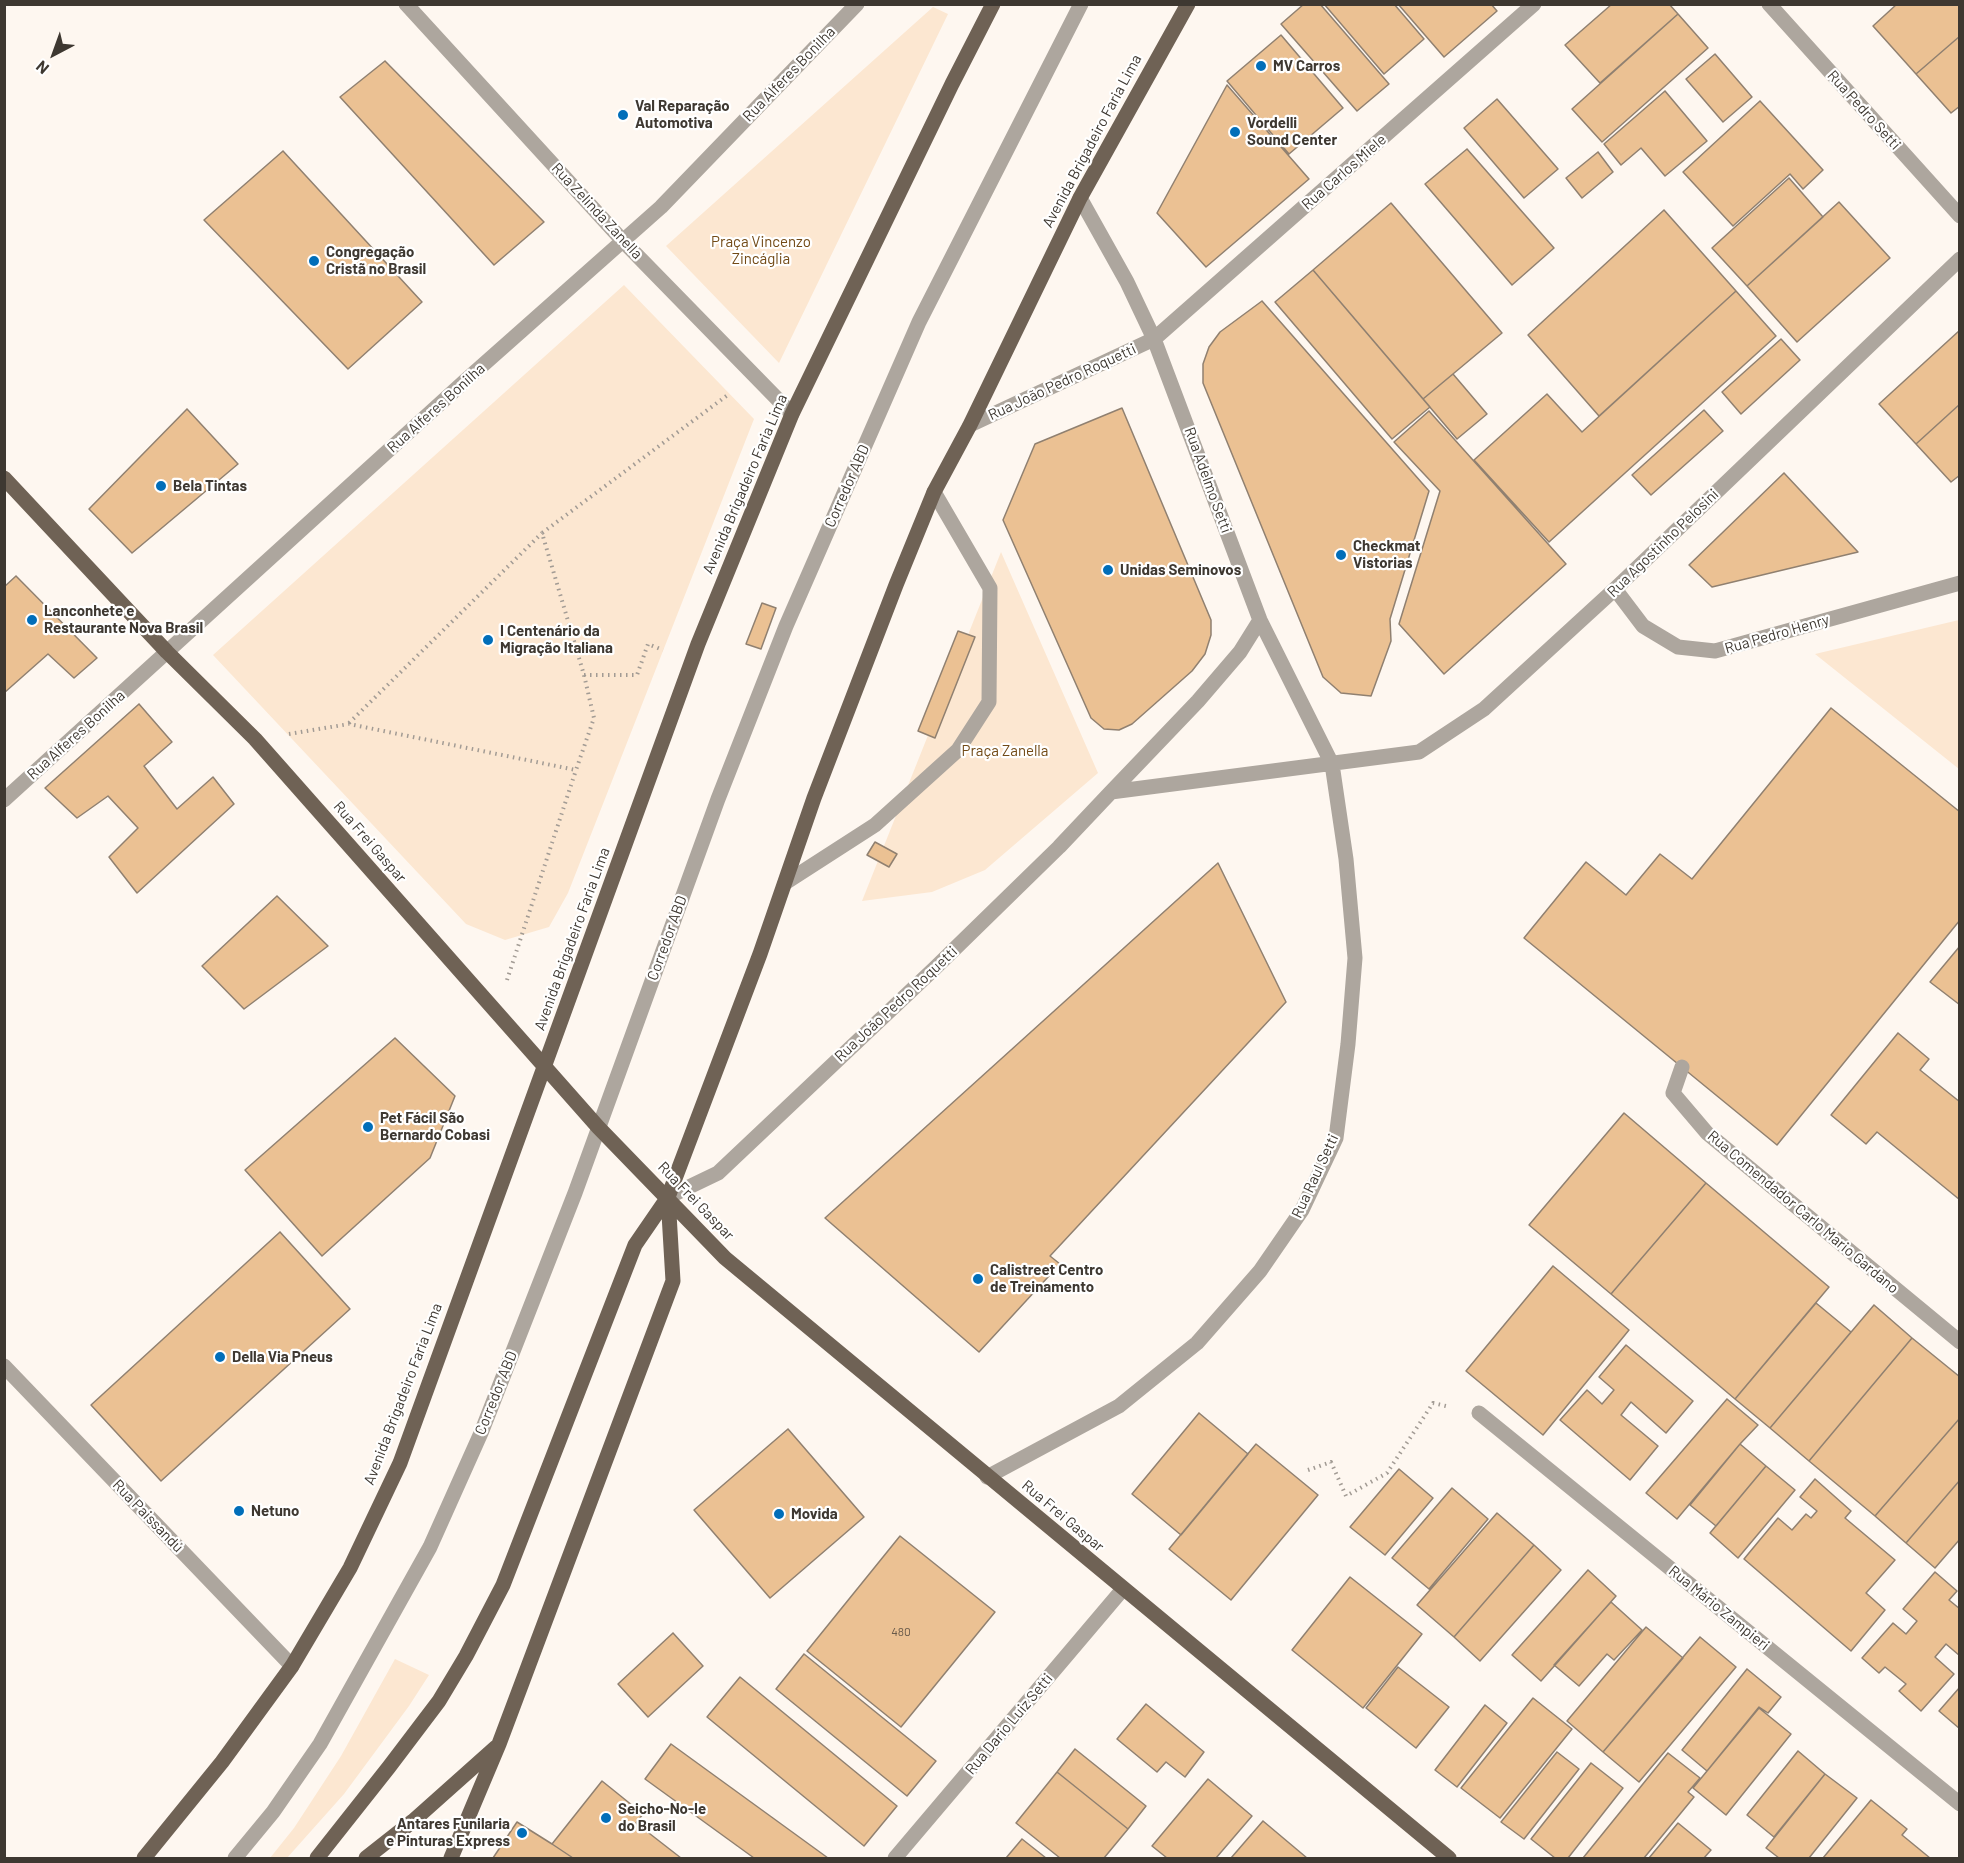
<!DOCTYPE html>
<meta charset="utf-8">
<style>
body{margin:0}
#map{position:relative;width:1964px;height:1863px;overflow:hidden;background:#fef7f0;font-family:Barlow,sans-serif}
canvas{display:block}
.frame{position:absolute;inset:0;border:6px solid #3e3831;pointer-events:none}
.north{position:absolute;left:24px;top:24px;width:60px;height:60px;-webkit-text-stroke:4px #fff;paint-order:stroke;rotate:221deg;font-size:16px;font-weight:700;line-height:24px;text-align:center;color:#3e3831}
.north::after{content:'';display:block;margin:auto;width:21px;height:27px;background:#3e3831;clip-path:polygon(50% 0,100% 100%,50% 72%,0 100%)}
</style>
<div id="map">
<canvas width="1964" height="1863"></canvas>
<div class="frame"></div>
<div class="north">N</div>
</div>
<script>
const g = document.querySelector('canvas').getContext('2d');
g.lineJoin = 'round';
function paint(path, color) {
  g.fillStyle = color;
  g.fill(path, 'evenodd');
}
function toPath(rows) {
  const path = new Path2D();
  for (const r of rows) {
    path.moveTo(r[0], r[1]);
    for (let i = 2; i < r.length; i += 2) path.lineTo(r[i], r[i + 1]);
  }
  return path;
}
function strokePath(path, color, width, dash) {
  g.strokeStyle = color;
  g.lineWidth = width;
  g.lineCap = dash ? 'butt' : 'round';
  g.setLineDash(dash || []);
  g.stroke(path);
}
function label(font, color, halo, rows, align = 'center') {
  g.font = font + ' Barlow,sans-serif';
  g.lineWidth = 4.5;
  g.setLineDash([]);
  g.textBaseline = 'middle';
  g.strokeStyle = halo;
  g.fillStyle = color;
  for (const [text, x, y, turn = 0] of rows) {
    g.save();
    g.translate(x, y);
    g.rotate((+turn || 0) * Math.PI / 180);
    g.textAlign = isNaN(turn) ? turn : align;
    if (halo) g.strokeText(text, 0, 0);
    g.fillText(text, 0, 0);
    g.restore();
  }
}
const green = toPath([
 [933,7,948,14,779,363,666,246],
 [624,285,754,419,568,893,549,927,505,940,466,924,213,655],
 [1001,552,1098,773,985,870,932,892,862,901],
 [1959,620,1960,620,1959,769,1815,654],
 [395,1659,429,1675,409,1706,344,1794,287,1858,270,1858,294,1828,341,1756]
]);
const building = toPath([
 [1304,4,1320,4,1389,84,1357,111,1281,24,1304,4],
 [1324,4,1394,4,1424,39,1384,74,1324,4],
 [1398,4,1491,4,1497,11,1444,57,1398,4],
 [1612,4,1669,4,1678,14,1600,83,1565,45,1612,4],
 [1897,4,1960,4,1960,36,1916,74,1873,26,1897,4],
 [1678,14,1708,48,1602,142,1572,109,1678,14],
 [1281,35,1343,108,1289,154,1227,81,1281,35],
 [1960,36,1960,106,1951,113,1916,74,1960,36],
 [1715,54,1752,97,1723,122,1686,79,1715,54],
 [385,61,544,222,494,265,340,97,385,61],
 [1227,85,1309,179,1206,267,1157,213,1227,85],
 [1665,91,1707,141,1665,176,1641,148,1621,165,1604,144,1665,91],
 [1497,99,1558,169,1524,198,1464,128,1497,99],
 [1760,101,1823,170,1803,189,1790,174,1733,226,1683,172,1760,101],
 [1467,149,1554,248,1512,285,1425,184,1467,149],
 [283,151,422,302,348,369,204,220,283,151],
 [1598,152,1613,172,1582,198,1566,178,1598,152],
 [1789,178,1823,217,1747,286,1712,248,1789,178],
 [1839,202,1890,258,1797,342,1747,286,1839,202],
 [1391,203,1502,333,1423,399,1313,270,1391,203],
 [1664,210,1736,291,1599,416,1528,335,1664,210],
 [1313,270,1430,407,1392,439,1275,302,1313,270],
 [1736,291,1776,336,1549,542,1474,460,1547,394,1582,432,1736,291],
 [1262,301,1429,491,1390,619,1391,641,1371,696,1341,693,1323,677,1203,383,1203,364,1209,347,1220,332,1262,301],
 [1960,330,1960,404,1916,444,1879,404,1960,330],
 [1781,339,1800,360,1741,414,1722,392,1781,339],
 [1453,374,1487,414,1457,439,1423,399,1453,374],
 [1960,404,1960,475,1951,482,1916,444,1960,404],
 [1122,408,1211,620,1211,635,1205,654,1192,671,1132,724,1119,730,1104,729,1091,718,1003,520,1035,444,1122,408],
 [187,409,238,464,132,553,89,509,187,409],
 [1704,410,1723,431,1651,495,1632,475,1704,410],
 [1429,411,1566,564,1444,674,1399,624,1440,491,1394,442,1429,411],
 [1784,473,1858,552,1712,587,1689,565,1784,473],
 [16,576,97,658,74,678,48,654,4,693,4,587,16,576],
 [762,603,776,608,761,649,746,644,762,603],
 [958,631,975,637,935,738,918,731,958,631],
 [139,704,172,742,144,766,177,809,213,777,234,804,137,893,109,857,138,828,108,796,77,818,45,788,139,704],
 [1831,708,1960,812,1960,920,1777,1145,1524,938,1586,862,1626,895,1660,854,1692,879,1831,708],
 [875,842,897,854,889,867,867,855,875,842],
 [1218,863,1286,1002,1050,1256,1060,1264,979,1352,825,1218,1218,863],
 [277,896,328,946,244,1009,202,966,277,896],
 [1960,946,1960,1005,1930,982,1960,946],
 [1898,1033,1929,1059,1920,1070,1960,1102,1960,1200,1877,1132,1866,1144,1831,1115,1898,1033],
 [395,1038,455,1096,430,1158,322,1256,245,1170,395,1038],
 [1624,1113,1706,1183,1611,1294,1529,1225,1624,1113],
 [1706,1183,1829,1287,1735,1399,1611,1294,1706,1183],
 [280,1232,350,1309,161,1481,91,1405,280,1232],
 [1553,1266,1629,1330,1543,1435,1466,1371,1553,1266],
 [1816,1303,1851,1332,1770,1428,1735,1399,1816,1303],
 [1874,1305,1912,1338,1809,1461,1770,1428,1874,1305],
 [1912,1338,1960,1377,1960,1418,1875,1516,1809,1461,1912,1338],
 [1626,1345,1693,1401,1666,1433,1631,1402,1621,1415,1658,1446,1630,1480,1560,1420,1587,1390,1602,1404,1614,1390,1599,1377,1626,1345],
 [1727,1399,1758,1425,1740,1444,1677,1519,1646,1493,1727,1399],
 [1199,1413,1248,1454,1181,1535,1132,1494,1199,1413],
 [1960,1418,1960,1480,1906,1543,1875,1516,1960,1418],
 [788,1429,864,1517,770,1598,694,1510,788,1429],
 [1256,1444,1318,1495,1231,1600,1169,1549,1256,1444],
 [1740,1444,1766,1466,1716,1526,1690,1505,1740,1444],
 [1766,1466,1795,1490,1738,1558,1710,1533,1766,1466],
 [1399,1469,1433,1498,1385,1555,1350,1527,1399,1469],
 [1815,1479,1851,1511,1845,1518,1895,1560,1866,1593,1885,1610,1851,1651,1744,1559,1778,1518,1792,1530,1806,1514,1811,1518,1817,1511,1800,1497,1815,1479],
 [1960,1480,1960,1539,1935,1568,1906,1543,1960,1480],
 [1452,1488,1488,1519,1429,1589,1392,1558,1452,1488],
 [1497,1513,1534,1545,1454,1637,1417,1605,1497,1513],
 [900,1536,995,1612,901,1727,807,1651,900,1536],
 [1534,1545,1561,1570,1480,1661,1454,1637,1534,1545],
 [1588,1570,1616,1596,1541,1681,1512,1655,1588,1570],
 [1935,1572,1957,1591,1949,1600,1960,1609,1960,1656,1946,1644,1935,1657,1954,1674,1921,1711,1899,1691,1906,1684,1885,1667,1879,1673,1862,1658,1893,1623,1906,1634,1917,1621,1903,1609,1935,1572],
 [1350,1577,1422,1634,1363,1708,1292,1650,1350,1577],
 [1611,1602,1642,1630,1614,1660,1607,1654,1579,1686,1554,1665,1611,1602],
 [1646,1627,1683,1658,1603,1752,1567,1721,1646,1627],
 [673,1633,703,1666,648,1717,618,1684,673,1633],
 [1700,1637,1736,1667,1639,1782,1603,1752,1700,1637],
 [804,1654,936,1761,907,1796,776,1689,804,1654],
 [1398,1667,1449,1707,1416,1748,1366,1708,1398,1667],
 [1747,1669,1781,1697,1768,1713,1759,1707,1707,1771,1682,1750,1747,1669],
 [740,1677,897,1806,864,1846,707,1717,740,1677],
 [1960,1687,1960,1729,1939,1711,1960,1687],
 [1533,1698,1572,1729,1500,1818,1461,1788,1533,1698],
 [1146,1704,1204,1752,1185,1777,1166,1762,1157,1772,1117,1739,1146,1704],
 [1485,1705,1507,1723,1457,1787,1435,1770,1485,1705],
 [1759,1708,1791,1734,1726,1815,1693,1788,1759,1708],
 [671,1744,828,1858,754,1858,645,1779,671,1744],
 [1075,1749,1146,1806,1128,1829,1057,1772,1075,1749],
 [1798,1751,1825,1774,1774,1837,1747,1815,1798,1751],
 [1557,1752,1579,1769,1524,1839,1501,1822,1557,1752],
 [1668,1753,1700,1778,1688,1792,1694,1797,1644,1858,1583,1858,1668,1753],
 [1591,1763,1623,1788,1568,1858,1555,1858,1531,1839,1591,1763],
 [1057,1772,1128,1829,1104,1858,1060,1858,1016,1823,1057,1772],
 [1825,1774,1857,1798,1809,1858,1779,1858,1766,1848,1825,1774],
 [1208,1779,1252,1816,1216,1858,1167,1858,1152,1846,1208,1779],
 [602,1781,643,1814,636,1823,681,1858,573,1858,552,1844,602,1781],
 [1871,1800,1907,1829,1902,1835,1930,1858,1823,1858,1871,1800],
 [1263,1821,1307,1858,1231,1858,1263,1821],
 [517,1822,552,1844,573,1858,493,1858,517,1822],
 [1678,1823,1711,1850,1704,1858,1649,1858,1678,1823],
 [1022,1839,1046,1858,1006,1858,1022,1839]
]);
const path = toPath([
 [584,675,637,675,648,644,663,650],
 [349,723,542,533],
 [289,734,349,724,576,770,594,718,584,675,542,533,729,394],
 [507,980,576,770],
 [1308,1470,1331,1462,1346,1496,1387,1473,1433,1403,1450,1407]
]);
const minor = toPath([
 [406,4,623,241,792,414],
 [1769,4,1960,216],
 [970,425,1154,339,1534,4],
 [1615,589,1643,626,1678,647,1715,651,1960,583],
 [1111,792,1198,701,1240,652,1260,620],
 [4,800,466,380,661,207,857,4],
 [785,883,875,825,958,750,989,702,990,588,934,492],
 [1682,1067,1673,1093,1707,1133,1960,1342],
 [668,1197,718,1173,935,968,1059,847,1111,792,1419,752,1484,709,1615,589,1960,259],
 [4,1366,292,1666],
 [1479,1413,1960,1804],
 [987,1477,1119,1406,1197,1343,1260,1271,1302,1210,1336,1138,1348,1044,1355,958,1346,859,1332,764,1260,620,1154,339,1127,282,1080,198],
 [235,1858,273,1812,320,1744,430,1547,481,1433,575,1193,718,799,786,626,919,322,1081,4],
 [895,1858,1123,1589]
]);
const major = toPath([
 [4,478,167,652,255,739,598,1127,725,1258,1449,1858],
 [144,1858,222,1762,292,1666,350,1568,400,1463,698,644,792,414,952,84,993,4],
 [317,1858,389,1767,439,1701,466,1656,503,1585,635,1245,668,1197,760,954,814,798,896,585,934,492,970,425,1080,198,1188,4],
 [366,1858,413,1821,496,1747],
 [451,1858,499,1744,673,1281,668,1197]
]);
const markers = [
 [1261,66,6,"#016eb9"],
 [623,115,6,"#016eb9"],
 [1235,132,6,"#016eb9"],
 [314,261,6,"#016eb9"],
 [161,486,6,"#016eb9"],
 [1341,555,6,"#016eb9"],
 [1108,570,6,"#016eb9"],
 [32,620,6,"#016eb9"],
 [488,640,6,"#016eb9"],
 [368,1127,6,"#016eb9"],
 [978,1279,6,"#016eb9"],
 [220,1357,6,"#016eb9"],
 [239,1511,6,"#016eb9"],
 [779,1514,6,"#016eb9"],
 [606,1818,6,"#016eb9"],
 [522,1833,6,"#016eb9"]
];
const numberNames = [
 ["480",901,1632]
];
const poiNames = [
 ["MV Carros",1273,66],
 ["Val Reparação",635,106],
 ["Automotiva",635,123],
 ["Vordelli",1247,123],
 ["Sound Center",1247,140],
 ["Congregação",326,252],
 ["Cristã no Brasil",326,269],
 ["Bela Tintas",173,486],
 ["Checkmat",1353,546],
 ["Vistorias",1353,563],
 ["Unidas Seminovos",1120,570],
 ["Lanconhete e",44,611],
 ["Restaurante Nova Brasil",44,628],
 ["I Centenário da",500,631],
 ["Migração Italiana",500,648],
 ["Pet Fácil São",380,1118],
 ["Bernardo Cobasi",380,1135],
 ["Calistreet Centro",990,1270],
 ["de Treinamento",990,1287],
 ["Della Via Pneus",232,1357],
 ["Netuno",251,1511],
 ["Movida",791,1514],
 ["Seicho-No-Ie",618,1809],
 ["do Brasil",618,1826],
 ["Antares Funilaria",510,1824,"right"],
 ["e Pinturas Express",510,1841,"right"]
];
const streetNames = [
 ["Rua Alferes Bonilha",789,74,-46],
 ["Rua Pedro Setti",1864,110,48],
 ["Avenida Brigadeiro Faria Lima",1092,141,-62],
 ["Rua Carlos Miele",1344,172,-41],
 ["Rua Zelinda Zanella",597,211,47],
 ["Rua João Pedro Roquetti",1062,382,-25],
 ["Rua Alferes Bonilha",436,408,-42],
 ["Rua Adelmo Setti",1208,480,70],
 ["Avenida Brigadeiro Faria Lima",745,484,-67],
 ["Corredor ABD",847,486,-66],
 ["Rua Agostinho Pelosini",1663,543,-44],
 ["Rua Pedro Henry",1777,634,-16],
 ["Rua Alferes Bonilha",76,735,-42],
 ["Rua Frei Gaspar",370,842,49],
 ["Corredor ABD",667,938,-70],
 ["Avenida Brigadeiro Faria Lima",572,939,-70],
 ["Rua João Pedro Roquetti",896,1004,-43],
 ["Rua Raul Setti",1315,1176,-65],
 ["Rua Frei Gaspar",696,1201,46],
 ["Rua Comendador Carlo Mario Gardano",1803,1212,40],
 ["Corredor ABD",496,1393,-68],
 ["Avenida Brigadeiro Faria Lima",403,1394,-69],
 ["Rua Paissandú",148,1516,46],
 ["Rua Frei Gaspar",1063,1516,40],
 ["Rua Mário Zampieri",1719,1608,39],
 ["Rua Dario Luiz Setti",1009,1724,-50]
];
const parkNames = [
 ["Praça Vincenzo",761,242],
 ["Zincáglia",761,259],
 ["Praça Zanella",1005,751]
];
paint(green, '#fce7d1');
paint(building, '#ebc193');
strokePath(building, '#908070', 1.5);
strokePath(path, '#a29b94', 4, [1.5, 4.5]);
strokePath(minor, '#ada69e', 15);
strokePath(major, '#6f6255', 15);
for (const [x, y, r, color] of markers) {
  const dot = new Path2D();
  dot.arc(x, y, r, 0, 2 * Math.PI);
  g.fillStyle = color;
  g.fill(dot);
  strokePath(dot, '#fff', 2);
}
label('12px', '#695a4a', null, numberNames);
label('bold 15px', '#3e3831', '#fff', poiNames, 'left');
label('15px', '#3e3831', '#fff', streetNames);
label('15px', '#724a16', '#fff', parkNames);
</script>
